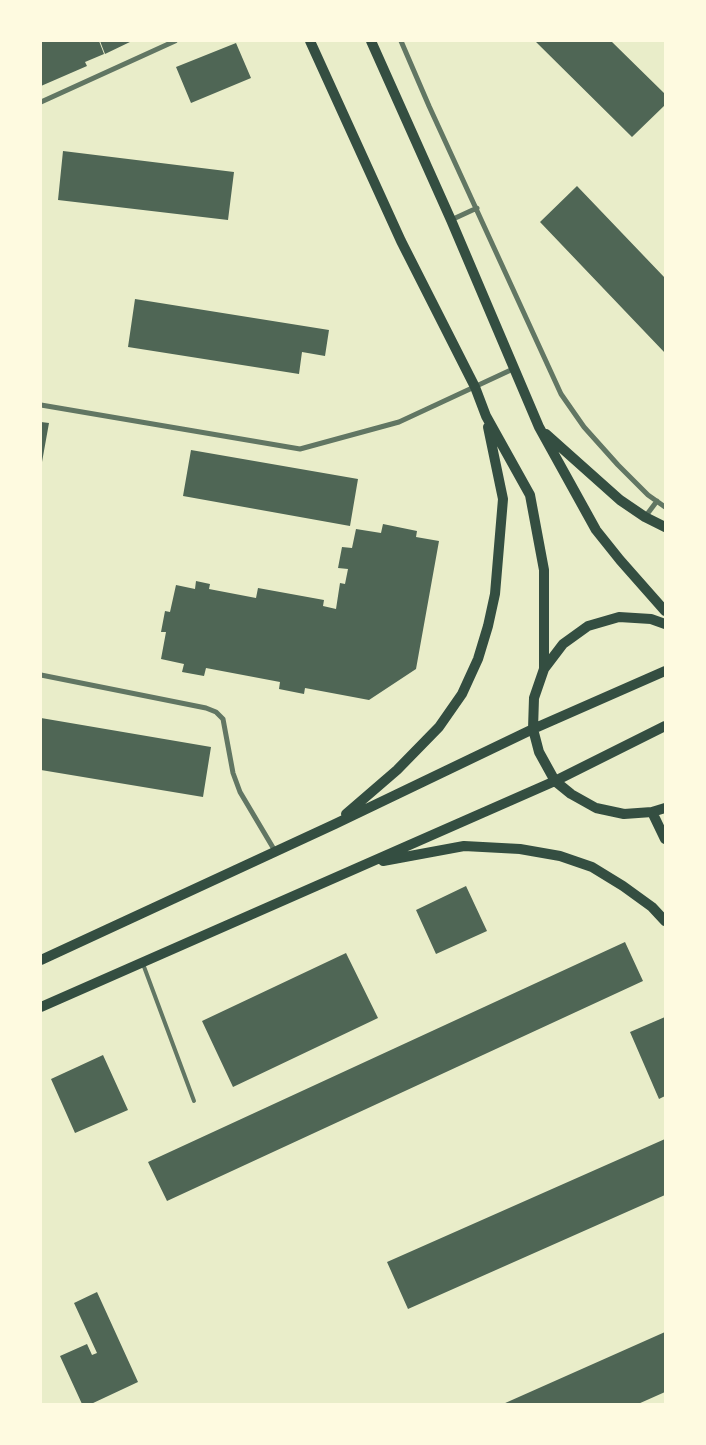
<!DOCTYPE html>
<style>
body{margin:0}
#map{position:relative;width:706px;height:1445px;overflow:hidden;background:#e9edc9;font-family:Merriweather,serif}
canvas{display:block}
.frame{position:absolute;inset:0;border:42px solid #fefae0;pointer-events:none}
</style>
<div id="map">
<canvas width="706" height="1445"></canvas>
<div class="frame"></div>
</div>
<script>
const g = document.querySelector('canvas').getContext('2d');
g.lineJoin = 'round';
function paint(path, color) {
  g.fillStyle = color;
  g.fill(path, 'evenodd');
}
function toPath(rows) {
  const path = new Path2D();
  for (const r of rows) {
    path.moveTo(r[0], r[1]);
    for (let i = 2; i < r.length; i += 2) path.lineTo(r[i], r[i + 1]);
  }
  return path;
}
function strokePath(path, color, width, dash) {
  g.strokeStyle = color;
  g.lineWidth = width;
  g.lineCap = dash ? 'butt' : 'round';
  g.setLineDash(dash || []);
  g.stroke(path);
}
const building = toPath([
 [41,41,99,41,104,54,85,62,87,66,41,86],
 [100,41,132,41,105,54],
 [535,41,611,41,665,94,665,105,632,137],
 [236,43,251,78,191,103,176,67],
 [63,151,234,172,228,220,58,200],
 [577,186,665,278,665,353,540,222],
 [135,299,329,330,325,356,302,352,299,374,128,347],
 [41,422,49,423,42,462,41,461],
 [191,450,358,479,350,526,183,496],
 [383,524,417,531,416,537,439,541,416,669,369,700,305,688,304,694,279,689,280,682,206,668,204,676,182,672,184,664,161,659,166,632,161,632,165,611,170,612,176,585,195,589,196,581,210,584,209,589,256,598,258,588,324,600,323,606,336,609,340,583,345,584,348,569,338,568,342,547,352,548,356,529,381,533],
 [41,718,211,747,203,797,41,770],
 [466,886,487,931,436,954,416,910],
 [625,942,643,981,167,1201,148,1162],
 [346,953,378,1018,233,1087,202,1021],
 [665,1017,665,1096,659,1099,630,1032],
 [103,1055,128,1110,75,1133,51,1079],
 [665,1139,665,1195,408,1309,387,1262],
 [97,1292,138,1382,91,1404,82,1404,60,1356,87,1344,92,1355,97,1353,74,1303],
 [665,1332,665,1392,638,1404,503,1404]
]);
const service = toPath([
 [143,964,194,1101]
]);
const minor = toPath([
 [401,41,429,106,561,394,584,427,618,465,648,495,665,507],
 [41,102,175,41],
 [451,220,477,208],
 [41,405,300,449,399,422,513,369],
 [645,517,657,501],
 [41,675,206,708,216,712,223,719,233,773,240,792,275,851]
]);
const secondary = toPath([
 [310,41,401,241,475,387,486,416,530,495,544,570,544,669],
 [371,41,451,220,539,427,596,530,620,560,665,611],
 [546,434,620,500,645,517,665,527],
 [665,624,651,619,619,617,588,626,563,644,544,669,534,698,533,729,539,752,555,781,571,794,596,808,624,814,652,812,665,808],
 [652,812,665,839],
 [346,814,397,770,439,727,462,694,478,659,488,626,495,594,503,499,488,427],
 [383,861,464,846,520,849,560,856,592,867,623,886,652,907,665,921],
 [41,960,335,824,533,729,665,671],
 [41,1007,555,781,665,726]
]);
paint(building, '#4f6655');
strokePath(service, '#617663', 4);
strokePath(minor, '#617663', 5);
strokePath(secondary, '#344e41', 10);
</script>
